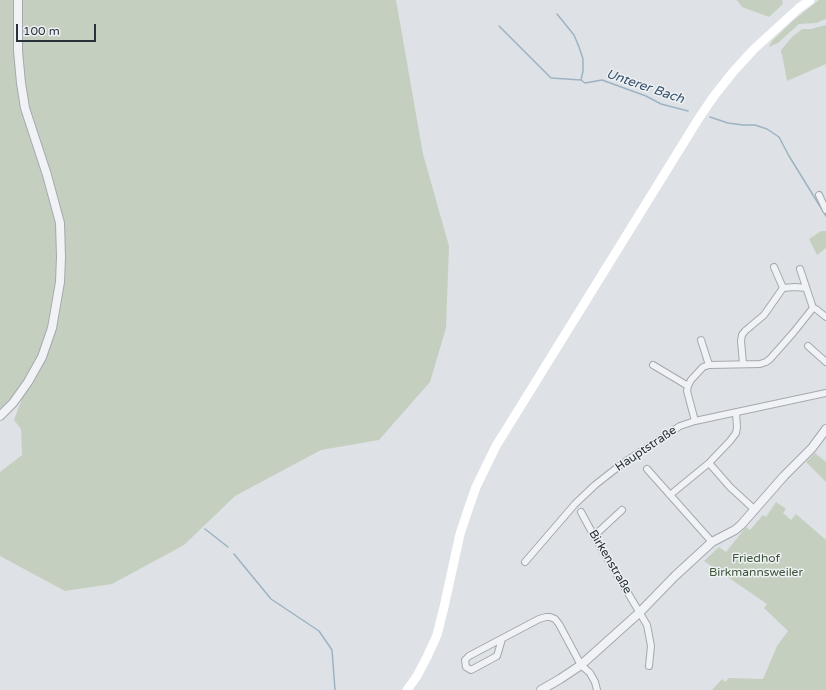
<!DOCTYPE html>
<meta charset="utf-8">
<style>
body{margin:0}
#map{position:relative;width:826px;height:690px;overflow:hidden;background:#dee2e6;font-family:"Varela Round",sans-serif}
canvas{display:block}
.scale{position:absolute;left:16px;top:24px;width:80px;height:18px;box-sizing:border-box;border:2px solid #29313b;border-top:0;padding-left:5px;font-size:12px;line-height:14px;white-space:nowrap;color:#29313b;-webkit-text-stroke:3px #edf1f4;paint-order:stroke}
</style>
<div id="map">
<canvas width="826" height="690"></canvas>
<div class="scale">100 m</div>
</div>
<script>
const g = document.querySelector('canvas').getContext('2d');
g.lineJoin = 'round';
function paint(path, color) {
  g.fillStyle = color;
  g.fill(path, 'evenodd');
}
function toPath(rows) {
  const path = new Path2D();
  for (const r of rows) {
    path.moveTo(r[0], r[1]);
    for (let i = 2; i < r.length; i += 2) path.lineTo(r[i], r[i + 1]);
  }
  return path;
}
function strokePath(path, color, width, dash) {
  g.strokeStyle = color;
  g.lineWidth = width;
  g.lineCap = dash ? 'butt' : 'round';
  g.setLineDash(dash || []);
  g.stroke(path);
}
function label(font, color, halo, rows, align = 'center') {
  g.font = font + ' "Varela Round",sans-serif';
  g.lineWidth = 3;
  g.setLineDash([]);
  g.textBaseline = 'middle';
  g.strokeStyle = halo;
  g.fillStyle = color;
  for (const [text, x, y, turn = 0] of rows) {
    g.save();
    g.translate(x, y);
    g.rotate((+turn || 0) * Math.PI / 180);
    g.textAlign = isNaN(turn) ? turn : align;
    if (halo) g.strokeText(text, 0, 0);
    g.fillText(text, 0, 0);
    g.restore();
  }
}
const green = toPath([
 [0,0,14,0,15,53,16,78,20,99,25,122,42,173,55,220,57,236,57,281,52,307,47,330,39,352,28,377,16,394,0,412],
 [22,0,396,0,423,154,449,246,446,328,430,382,379,440,321,450,235,496,184,545,112,584,65,591,0,556,0,472,22,455,21,429,14,420,23,396,35,377,54,330,61,305,64,282,65,254,63,229,59,200,46,164,30,110,23,76,22,51],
 [737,0,782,0,783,4,769,17,742,7],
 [819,0,826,0,826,19,816,23,799,24,778,43,769,47,772,41,794,20],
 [826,25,826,64,787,81,782,54,781,53,781,50,792,37,802,29,811,29],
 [821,231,826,231,826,248,817,255,809,239],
 [815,453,826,462,826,482,806,462],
 [776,502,786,509,783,513,791,520,796,514,826,540,826,690,712,690,722,679,725,682,729,678,763,679,777,646,788,631,764,608,767,604,704,561,719,547,726,552,746,527,750,530,763,515,766,517]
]);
const stream = toPath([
 [557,14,574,35,579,47,583,59,583,71,581,80],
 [499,26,551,78,581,80,585,83,602,80,646,96,661,104,688,111],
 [710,117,728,123,743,125,755,125,767,129,779,137,789,156,826,216],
 [205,529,228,547],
 [234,554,271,599,319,631,332,650,335,690]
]);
const minor = toPath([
 [819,195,826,210],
 [774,267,783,288],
 [813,308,816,309,826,317],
 [701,340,709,365],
 [808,346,826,362],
 [743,364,741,341,742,335,745,331,764,315,783,288,795,287,806,288],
 [653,365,688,386,687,391,695,421],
 [688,386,691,380,703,367,709,365,760,364,766,362,770,359,793,333,813,308,800,269],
 [709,463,730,487,755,510],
 [647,469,712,542],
 [670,495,709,463,730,441,736,433,737,427,736,412],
 [581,512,594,536,647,625,651,646,649,666],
 [594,536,622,510],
 [525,562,575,504,595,485,623,463,680,426,695,421,826,393],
 [502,639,497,656,471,670,466,667,465,660,469,656,539,619,546,617,550,617,555,619,559,624,581,665,590,673,595,682,597,690]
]);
const tertiary = toPath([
 [0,416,13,403,28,382,42,357,52,328,60,282,61,257,60,223,47,175,25,108,21,83,18,51,18,0],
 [541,690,560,679,581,665,639,613,675,576,712,542,735,530,741,525,784,476,812,448,826,429]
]);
const secondary = toPath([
 [407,690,417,676,427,657,437,635,444,607,460,534,468,510,476,487,496,446,699,118,714,96,733,72,754,49,799,8,810,0]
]);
const streetNames = [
 ["Hauptstraße",646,449,-34],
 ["Birkenstraße",610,562,59]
];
const parkNames = [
 ["Friedhof",756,559],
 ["Birkmannsweiler",756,573]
];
const waterNames = [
 ["Unterer Bach",645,87,19]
];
paint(green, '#c5cfc0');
strokePath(stream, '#9db2c2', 1.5);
strokePath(minor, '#a4a9af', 8);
strokePath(tertiary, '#a4a9af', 10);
strokePath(minor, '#f0f2f5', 6);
strokePath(tertiary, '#f0f2f5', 8);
strokePath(secondary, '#fff', 9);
label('12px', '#29313b', '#edf1f4', streetNames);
label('12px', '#3f5538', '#edf1f4', parkNames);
label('italic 13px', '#38526a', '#edf1f4', waterNames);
</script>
